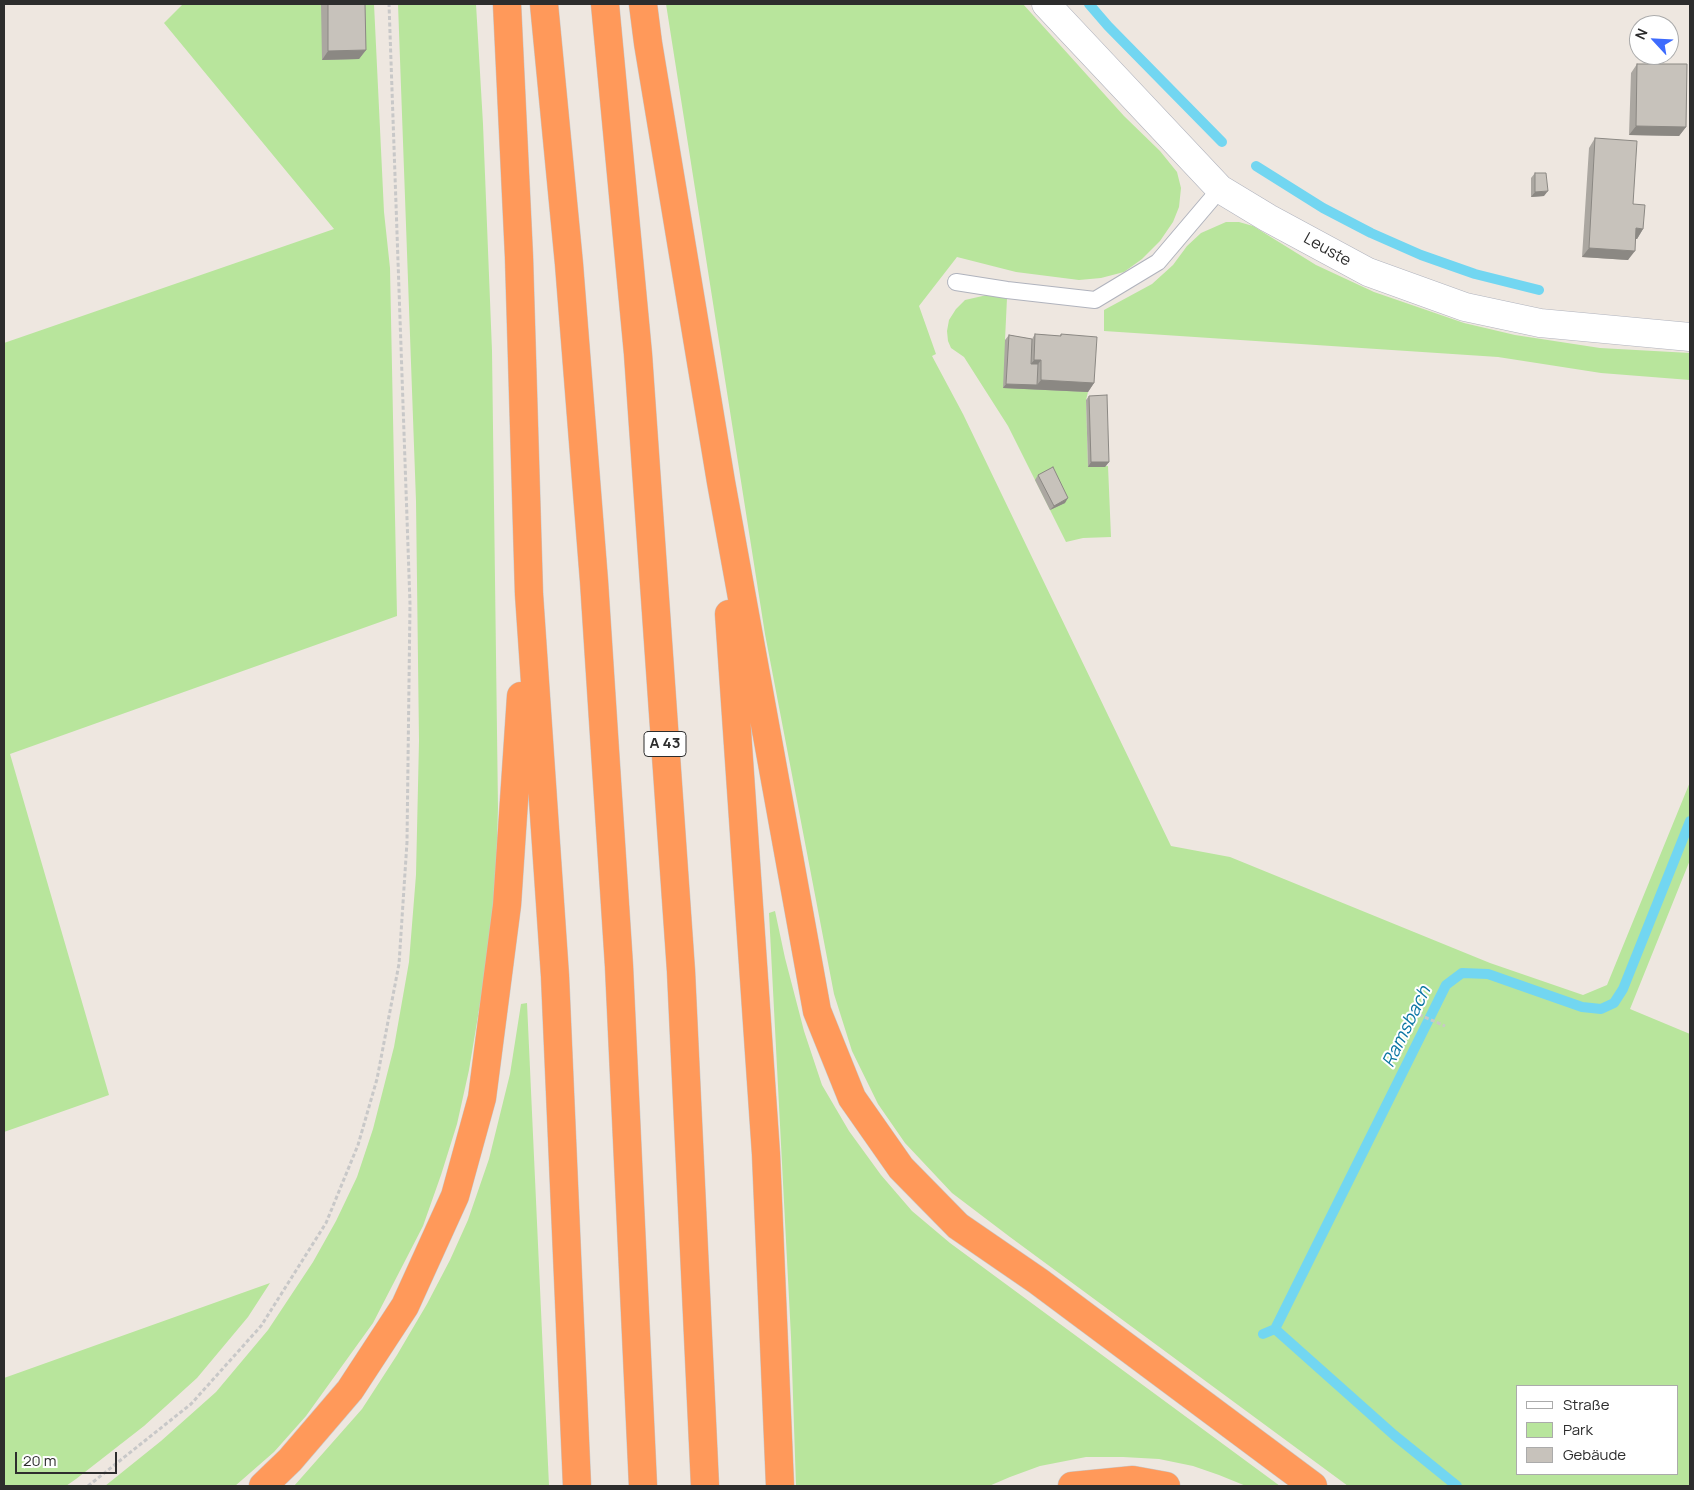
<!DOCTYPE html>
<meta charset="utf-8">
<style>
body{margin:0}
#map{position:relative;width:1694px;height:1490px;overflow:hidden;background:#eee7e0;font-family:Manrope,sans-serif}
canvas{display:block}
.frame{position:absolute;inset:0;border:5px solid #2d2d2d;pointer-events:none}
.legend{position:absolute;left:1516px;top:1385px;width:162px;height:90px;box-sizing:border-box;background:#fff;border:1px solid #ababab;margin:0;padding:6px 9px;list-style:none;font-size:15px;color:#2d2d2d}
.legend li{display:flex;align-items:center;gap:10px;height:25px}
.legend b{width:25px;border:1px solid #ababab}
.north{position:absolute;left:1629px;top:15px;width:50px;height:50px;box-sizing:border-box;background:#fff;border:1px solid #ababab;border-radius:50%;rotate:295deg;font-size:14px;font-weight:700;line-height:20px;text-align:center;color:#2d2d2d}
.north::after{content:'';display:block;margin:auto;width:18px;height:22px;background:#3e6bfd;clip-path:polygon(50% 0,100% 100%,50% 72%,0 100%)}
.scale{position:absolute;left:15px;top:1452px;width:102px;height:22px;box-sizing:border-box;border:2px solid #2d2d2d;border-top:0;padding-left:6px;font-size:15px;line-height:18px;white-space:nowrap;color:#2d2d2d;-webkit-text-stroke:4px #fff;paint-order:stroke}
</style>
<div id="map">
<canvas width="1694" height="1490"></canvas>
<div class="frame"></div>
<ul class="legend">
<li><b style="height:6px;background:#fff"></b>Straße</li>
<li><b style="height:14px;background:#b8e59c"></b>Park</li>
<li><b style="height:14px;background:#c7c2bb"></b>Gebäude</li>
</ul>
<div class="north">N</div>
<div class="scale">20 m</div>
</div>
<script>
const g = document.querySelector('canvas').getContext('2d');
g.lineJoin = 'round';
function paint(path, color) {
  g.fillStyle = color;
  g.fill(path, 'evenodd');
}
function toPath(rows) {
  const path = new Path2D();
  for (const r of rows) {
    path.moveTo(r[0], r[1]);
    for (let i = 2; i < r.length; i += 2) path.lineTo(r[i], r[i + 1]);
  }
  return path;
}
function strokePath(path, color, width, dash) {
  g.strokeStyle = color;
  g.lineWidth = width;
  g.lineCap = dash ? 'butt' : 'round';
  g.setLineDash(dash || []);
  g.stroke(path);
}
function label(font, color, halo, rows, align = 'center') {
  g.font = font + ' Manrope,sans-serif';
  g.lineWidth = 4;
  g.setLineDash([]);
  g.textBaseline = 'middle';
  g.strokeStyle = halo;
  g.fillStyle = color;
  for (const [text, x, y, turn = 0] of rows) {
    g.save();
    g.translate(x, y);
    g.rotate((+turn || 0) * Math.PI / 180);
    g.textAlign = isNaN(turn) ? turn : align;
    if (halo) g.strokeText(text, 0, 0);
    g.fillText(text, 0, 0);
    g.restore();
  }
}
const green = toPath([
 [183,4,374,4,384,212,390,268,397,616,10,754,109,1095,4,1132,4,343,334,229,164,23],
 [398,4,476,4,483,124,492,351,498,808,496,878,487,962,469,1070,457,1124,441,1175,423,1226,373,1323,306,1416,274,1452,235,1486,105,1486,161,1441,216,1392,268,1330,313,1262,336,1221,357,1177,373,1129,394,1047,409,962,416,875,419,741,416,501],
 [666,4,1023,4,1124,116,1160,151,1177,172,1181,188,1179,207,1173,222,1160,241,1142,259,1124,272,1101,278,1079,280,1016,272,957,257,919,306,936,354,932,356,963,414,1171,846,1230,857,1490,963,1583,995,1607,985,1690,782,1690,860,1630,1009,1690,1034,1690,1486,1348,1486,1010,1237,952,1193,905,1143,878,1104,852,1051,834,994,765,634],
 [1518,1386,1678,1386,1678,1474,1518,1474],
 [1226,222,1239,222,1253,226,1316,265,1374,292,1464,323,1515,335,1600,348,1690,353,1690,380,1601,373,1498,357,1104,331,1104,310,1152,284,1173,265,1187,246,1201,233],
 [987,295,1007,298,1005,340,1088,392,1086,400,1088,467,1108,466,1111,537,1083,538,1066,542,1008,426,964,357,951,348,948,341,947,331,949,320,956,309,965,300],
 [775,911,785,958,804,1031,822,1085,849,1131,881,1175,912,1211,950,1243,1280,1486,1246,1486,1219,1475,1193,1466,1159,1459,1123,1457,1086,1457,1040,1466,1010,1477,989,1486,796,1486,791,1337,769,913],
 [527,1003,549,1486,294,1486,362,1409,397,1355,427,1304,450,1260,468,1220,489,1159,510,1074,521,1004],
 [270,1283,248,1317,197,1378,144,1426,76,1479,66,1486,4,1486,4,1378]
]);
const stream = toPath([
 [1089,4,1108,26,1222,142],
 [1256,166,1323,208,1371,233,1421,255,1475,274,1539,290],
 [1275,1329,1394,1435,1457,1486],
 [1263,1334,1275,1329,1446,985,1462,973,1488,974,1582,1007,1601,1009,1614,1003,1623,989,1690,821]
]);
const path = toPath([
 [1413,1012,1445,1026],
 [88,1486,191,1404,261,1326,326,1223,358,1145,377,1079,399,964,407,842,410,604,389,4]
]);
const lane = toPath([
 [956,282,1007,290,1095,300,1158,262,1220,189]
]);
const secondary = toPath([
 [1046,4,1220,189,1268,218,1368,272,1465,307,1540,323,1690,337]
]);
const highway = toPath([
 [507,4,519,257,529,594,555,976,577,1486],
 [544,4,569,264,594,581,619,966,643,1486],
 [605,4,638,354,681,971,705,1486],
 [643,4,648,43,721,482,817,1011,852,1098,901,1168,958,1226,1038,1281,1313,1486],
 [729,614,766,1154,780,1486],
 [263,1486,290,1460,350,1390,405,1306,455,1196,482,1098,507,905,521,696],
 [1072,1486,1133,1480,1166,1486]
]);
const wall = toPath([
 [321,4,365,4,366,50,359,59,322,60],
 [1637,64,1686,127,1679,136,1629,135,1631,73],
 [1595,138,1633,204,1643,229,1637,239,1636,239,1628,260,1582,257,1589,148],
 [1535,173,1544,196,1531,197,1531,178],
 [1035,334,1060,336,1061,334,1094,383,1088,392,1003,388,1005,340,1009,335,1032,339],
 [1089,396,1109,462,1105,467,1088,467,1086,400],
 [1038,475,1065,503,1050,510,1035,480]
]);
const shadedWall = toPath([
 [366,50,359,59,322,60,328,51],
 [1636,126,1686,127,1679,136,1629,135],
 [1548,191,1544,196,1531,197,1535,192],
 [1636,228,1643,229,1637,239,1629,238],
 [1589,248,1635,251,1628,260,1582,257],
 [1034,360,1041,360,1035,369,1027,369],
 [1041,380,1094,383,1088,392,1003,388,1006,384,1037,385],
 [1091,462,1109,462,1105,467,1088,467],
 [1068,498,1065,503,1050,510,1054,506]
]);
const building = toPath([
 [328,4,365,4,366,50,328,51,328,4],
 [1637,64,1687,64,1686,127,1636,126,1637,64],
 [1595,138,1637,141,1633,204,1645,205,1643,229,1636,228,1635,251,1589,248,1595,138],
 [1535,173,1546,173,1548,191,1535,192,1535,173],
 [1035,334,1061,336,1061,334,1097,337,1094,383,1041,380,1041,360,1034,360,1035,334],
 [1009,335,1032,339,1031,364,1038,364,1037,385,1006,384,1009,335],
 [1107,395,1109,462,1091,462,1089,396,1107,395],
 [1053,467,1068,498,1054,506,1038,475,1053,467]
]);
const shields = [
 [665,744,42]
];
const shieldNames = [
 ["A 43",665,744]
];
const streetNames = [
 ["Leuste",1327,250,29]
];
const waterNames = [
 ["Ramsbach",1407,1027,-64]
];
paint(green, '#b8e59c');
strokePath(stream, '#72d6f1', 10);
strokePath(lane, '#b0b3bd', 18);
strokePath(secondary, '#b0b3bd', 29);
strokePath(highway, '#c8c8c8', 29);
strokePath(path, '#c8c8c8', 3, [4, 2.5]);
strokePath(lane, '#fff', 16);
strokePath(secondary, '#fff', 28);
strokePath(highway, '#ff995a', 28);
paint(wall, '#aba7a1');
paint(shadedWall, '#8b8883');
paint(building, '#c7c2bb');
strokePath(building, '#8b8883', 1);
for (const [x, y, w] of shields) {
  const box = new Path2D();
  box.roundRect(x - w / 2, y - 12.5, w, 25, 4);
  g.fillStyle = '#fff';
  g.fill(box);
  strokePath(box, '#2d2d2d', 1);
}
label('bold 15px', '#2d2d2d', null, shieldNames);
label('16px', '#2d2d2d', '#fff', streetNames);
label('italic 18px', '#0b76a3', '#fff', waterNames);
</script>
